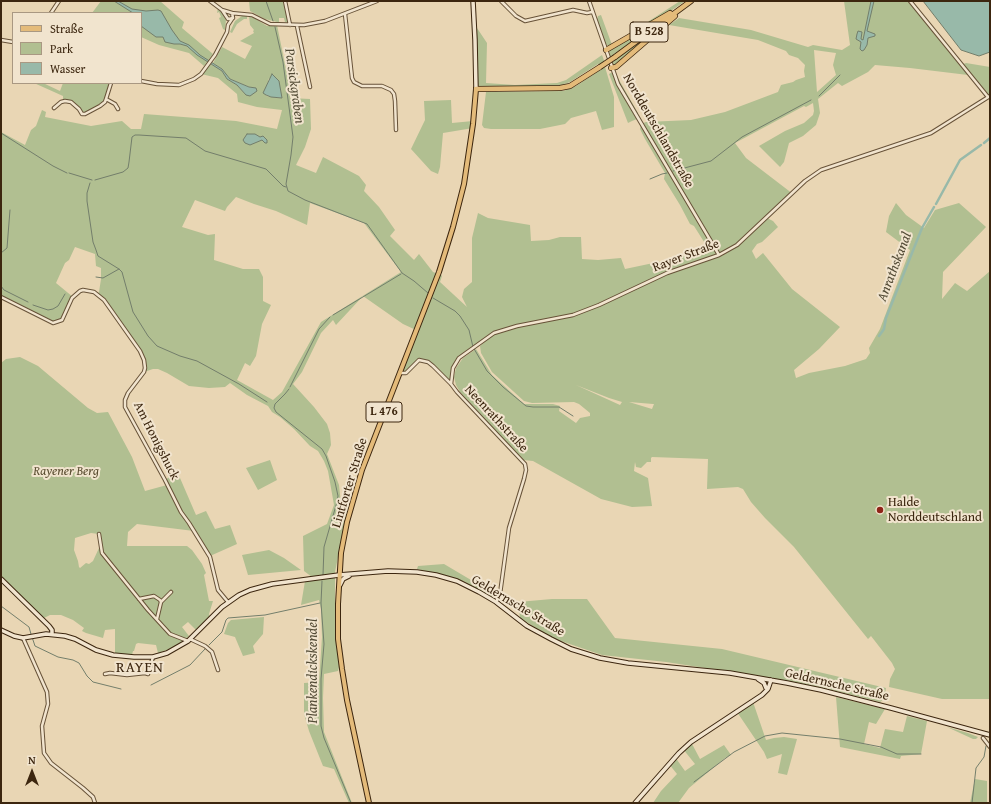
<!DOCTYPE html>
<meta charset="utf-8">
<style>
body{margin:0}
#map{position:relative;width:991px;height:804px;overflow:hidden;background:#e9d6b4;font-family:"Gentium Book Plus",serif}
canvas{display:block}
.frame{position:absolute;inset:0;border:2px solid #3c260f;pointer-events:none}
.legend{position:absolute;left:12px;top:12px;width:130px;height:72px;box-sizing:border-box;background:#f1e4ce;border:1px solid #a99882;margin:0;padding:5px 7px;list-style:none;font-size:12px;color:#3c260f}
.legend li{display:flex;align-items:center;gap:8px;height:20px}
.legend b{width:20px;border:1px solid #a99882}
.north{position:absolute;left:12px;top:752px;width:40px;height:40px;-webkit-text-stroke:3px #f1e4ce;paint-order:stroke;rotate:0deg;font-size:11px;font-weight:700;line-height:16px;text-align:center;color:#3c260f}
.north::after{content:'';display:block;margin:auto;width:14px;height:18px;background:#3c260f;clip-path:polygon(50% 0,100% 100%,50% 72%,0 100%)}
</style>
<div id="map">
<canvas width="991" height="804"></canvas>
<div class="frame"></div>
<ul class="legend">
<li><b style="height:5px;background:#e4bb7a"></b>Straße</li>
<li><b style="height:11px;background:#b1bf91"></b>Park</li>
<li><b style="height:11px;background:#98b9a9"></b>Wasser</li>
</ul>
<div class="north">N</div>
</div>
<script>
const g = document.querySelector('canvas').getContext('2d');
g.lineJoin = 'round';
function paint(path, color) {
  g.fillStyle = color;
  g.fill(path, 'evenodd');
}
function toPath(rows) {
  const path = new Path2D();
  for (const r of rows) {
    path.moveTo(r[0], r[1]);
    for (let i = 2; i < r.length; i += 2) path.lineTo(r[i], r[i + 1]);
  }
  return path;
}
function strokePath(path, color, width, dash) {
  g.strokeStyle = color;
  g.lineWidth = width;
  g.lineCap = dash ? 'butt' : 'round';
  g.setLineDash(dash || []);
  g.stroke(path);
}
function label(font, color, halo, rows, align = 'center') {
  g.font = font + ' "Gentium Book Plus",serif';
  g.lineWidth = 4;
  g.setLineDash([]);
  g.textBaseline = 'middle';
  g.strokeStyle = halo;
  g.fillStyle = color;
  for (const [text, x, y, turn = 0] of rows) {
    g.save();
    g.translate(x, y);
    g.rotate((+turn || 0) * Math.PI / 180);
    g.textAlign = isNaN(turn) ? turn : align;
    if (halo) g.strokeText(text, 0, 0);
    g.fillText(text, 0, 0);
    g.restore();
  }
}
const green = toPath([
 [101,1,160,1,184,22,182,28,213,54,204,66,189,53,159,45,141,37,141,13,92,13],
 [249,1,283,1,288,22,285,22,284,18,279,18,279,22,277,22,265,19,250,11],
 [680,1,685,1,671,11,613,45,608,46,605,43,597,19,598,16,601,15,612,45],
 [844,1,910,1,961,65,966,63,990,67,990,96,988,97,968,75,910,68,875,65,868,72,842,86,838,83,818,99,820,113,816,125,803,136,789,143,784,162,780,167,759,146,785,131,804,123,813,115,814,111,813,103,806,107,804,106,735,143,746,158,793,194,767,218,773,221,778,227,762,242,757,244,752,251,756,259,763,253,792,289,840,327,819,349,794,370,796,378,809,373,845,366,866,359,870,353,869,348,880,329,910,250,886,232,889,216,896,203,906,215,924,228,935,210,959,203,986,227,943,272,942,299,955,283,967,291,990,271,990,699,942,699,889,687,890,679,895,669,892,663,871,636,868,639,794,547,765,518,751,502,743,489,738,487,707,489,708,459,652,457,651,458,651,462,647,462,641,468,636,467,635,462,634,471,648,478,652,506,632,507,601,499,533,461,523,460,478,413,478,412,460,392,456,385,454,377,456,368,463,358,473,351,476,349,492,375,524,404,553,404,560,406,559,411,576,423,580,418,590,416,590,413,579,404,574,402,532,403,524,401,492,372,481,353,480,346,491,336,459,358,453,368,451,384,428,363,419,360,406,373,399,373,416,330,403,324,363,296,336,325,333,320,321,333,302,372,293,384,314,407,327,424,330,433,331,445,327,454,339,485,341,504,348,507,335,572,335,620,339,667,338,671,324,674,323,698,324,732,352,803,349,803,334,769,323,766,309,731,304,714,304,683,319,682,322,637,321,609,319,600,301,605,305,581,312,577,304,571,303,536,327,524,334,505,328,471,324,461,318,451,310,446,294,429,280,417,272,412,268,406,247,395,230,383,225,387,209,388,189,386,167,373,158,369,153,369,144,372,145,368,142,355,104,300,97,294,99,292,101,279,101,268,96,266,95,254,75,247,69,260,65,263,56,283,73,297,62,320,53,323,1,296,1,132,25,145,31,130,36,126,42,110,46,112,45,117,91,126,122,121,131,129,141,129,144,114,236,121,277,129,282,110,257,107,238,102,237,94,218,78,201,74,210,64,215,66,222,71,227,79,237,85,246,95,254,89,230,79,222,69,213,63,222,47,245,59,252,46,240,41,254,33,253,31,254,30,250,25,249,16,254,18,267,26,272,26,272,24,277,25,290,89,290,98,310,99,311,129,305,147,296,165,316,173,323,157,359,176,366,185,364,191,379,207,395,230,390,236,414,260,419,254,433,272,438,274,439,272,442,276,440,282,467,307,462,297,464,289,472,282,472,238,478,213,488,218,530,225,531,241,549,240,560,237,581,237,582,259,598,260,621,258,625,269,677,258,704,249,706,245,694,226,690,224,680,205,664,179,665,173,645,139,640,129,641,124,646,122,691,120,725,112,778,92,781,85,793,82,796,80,805,77,804,71,805,65,798,58,789,55,786,51,758,40,669,25,679,18,751,30,808,47,813,45,842,50,850,45],
 [814,50,836,53,833,65,836,75,817,92],
 [269,78,282,98,266,96,266,89],
 [236,197,254,204,276,211,307,225,310,203,364,223,401,272,321,322,282,392,273,400,237,380,245,363,250,366,256,356,262,324,271,305,263,301,263,277,259,269,243,269,214,260,215,234,208,235,182,227,195,200,225,211,227,207],
 [576,385,609,398,622,402,620,405],
 [629,402,653,404,654,404,652,409],
 [218,8,223,14,226,20,225,30,223,29,219,18,221,17,219,12,217,13],
 [242,16,247,16,247,19,244,19,237,24,232,33,230,32,235,21],
 [659,21,659,22,610,57,609,53,610,50],
 [475,25,487,43,486,83,515,85,557,83,566,80,602,55,605,63,598,64,570,82,559,86,523,86,476,89],
 [653,32,617,64,614,65,611,62],
 [605,67,614,97,614,127,602,130,596,111,571,118,565,124,540,129,491,129,484,128,482,125,486,92,563,91,576,86],
 [614,71,638,113,637,119,632,121,628,123,609,74],
 [34,83,43,83,60,91,63,83,111,83,105,102,82,114,71,102,63,99,63,96],
 [451,100,452,123,473,121,473,128,443,133,440,167,438,174,431,171,411,149,425,120,424,101],
 [20,357,38,366,88,408,97,413,108,412,132,457,145,491,167,485,165,480,175,473,180,478,196,515,206,511,215,529,230,525,237,544,210,556,206,553,207,553,194,531,137,524,128,532,127,546,187,546,192,550,202,564,206,573,204,575,209,601,213,601,209,614,210,617,196,630,188,622,182,627,189,636,175,647,158,653,156,645,138,643,136,644,134,651,133,651,132,655,115,654,115,629,105,630,103,638,86,633,82,631,84,628,73,620,61,615,50,615,44,618,1,578,1,363,6,359],
 [91,533,99,534,99,548,93,561,89,564,86,563,80,568,79,567,78,561,74,550,75,538],
 [270,460,277,480,258,490,246,468],
 [269,550,284,558,301,570,248,575,242,555],
 [444,564,498,596,494,598,465,582,446,576,417,569,418,566],
 [552,599,587,599,615,638,722,649,886,688,884,699,880,702,820,687,770,678,666,662,602,655,552,638,520,618,518,602],
 [264,617,263,634,253,646,255,653,243,656,235,637,224,634,228,623,231,620],
 [836,697,885,709,876,724,869,722,864,744,880,748,885,729,903,732,907,716,927,721,921,754,901,756,900,759,840,747],
 [753,702,766,740,774,738,784,737,797,739,787,775,778,773,782,754,767,759,764,752,737,712],
 [947,727,968,733,978,737,976,739,973,739],
 [691,742,700,759,724,745,731,755,725,758,689,788,678,803,653,803,661,791,677,774,669,764,675,757,685,771,695,764,683,749],
 [975,779,987,781,987,803,970,803]
]);
const water = toPath([
 [114,1,118,1,132,9,146,11,158,10,161,11,172,30,180,41,189,45,200,55,222,69,230,79,249,87,256,88,257,91,250,96,246,95,237,85,227,79,222,71,197,55,187,46,180,44,174,44,165,42,163,37,156,37,141,26,141,13,133,13,114,1],
 [871,1,874,1,867,31,875,34,875,36,868,38,867,45,864,50,862,51,860,49,861,42,856,39,857,34,858,31,862,32,861,39,863,40,871,1],
 [923,1,990,1,990,52,979,56,961,50,923,1],
 [272,74,279,81,282,98,271,97,266,95,263,93,272,74],
 [247,134,255,134,260,137,263,136,267,140,267,143,265,143,262,140,250,145,245,143,243,140,247,134]
]);
const stream = toPath([
 [266,1,273,21],
 [275,27,283,62,293,137,291,155,286,184,288,191,305,200,367,224,402,273,414,281,428,293],
 [819,96,840,75],
 [1,133,53,166,67,173],
 [673,171,711,161,742,137,811,100],
 [69,173,92,180],
 [650,179,662,174,667,173],
 [95,180,123,172,128,168,129,162,132,137,135,135,139,135,186,138,205,151,266,169,283,186,286,187],
 [90,183,87,193,87,201,93,242,96,250,98,256,119,269,122,272,133,312,148,336,157,346,180,356,197,361,239,384,267,402],
 [1,253,7,248,10,210],
 [96,277,103,278,119,269],
 [1,286,4,290,28,302],
 [433,298,455,311,460,316,469,330,473,347,487,371,503,387,526,406,533,407,559,407,573,416],
 [33,305,48,310,53,309,58,306,65,294],
 [333,315,401,274],
 [290,387,319,329,330,317],
 [289,389,285,394,275,404,274,408,276,412,322,449,326,456,335,482,338,496,337,502,324,547,323,575],
 [322,581,321,603,324,644,321,679,321,726,324,738,351,803],
 [1,606,29,627,31,634],
 [32,637,35,646,58,657,73,660,79,663,87,676,93,682,121,689],
 [209,645,222,632,226,620,228,618,265,615,320,603],
 [151,685,190,665,205,649],
 [694,782,734,752,765,736,782,733,840,739,881,747,897,754,921,754],
 [972,803,976,768,984,757,986,746]
]);
const canal = toPath([
 [984,143,990,138],
 [936,204,960,160,981,145],
 [879,336,884,329,886,318,922,228,934,207]
]);
const street = toPath([
 [210,1,222,10,228,19,233,18,232,13,222,10],
 [285,1,290,25],
 [501,1,516,16,525,21,573,10,587,13,592,12],
 [589,1,618,84,719,255],
 [910,1,988,97],
 [51,13,59,1],
 [231,13,252,15,270,24,304,25,325,21,377,1],
 [345,14,352,78,354,82,362,86,382,86,391,90,394,94,395,101,396,130],
 [297,26,310,87],
 [1,40,13,42],
 [141,81,157,84,179,85,194,79,201,74,215,55,227,32,228,25,232,19],
 [111,83,106,99,115,104,118,109],
 [54,108,61,102,65,101,71,102,79,109,82,114,85,114,100,106,105,102,106,99],
 [1,297,53,323,62,320,72,298,80,291,83,290,94,292,104,300,140,351,144,360,145,368,144,372,128,393,125,400,125,407,165,480,181,512,189,523,210,557,218,590,228,602],
 [400,373,406,373,419,360,428,362,433,366,451,384,457,392,525,464,526,470,524,479,509,528,500,594,496,602],
 [451,384,453,368,459,358,494,333,517,326,573,315,599,305,667,273,719,255,737,245,805,181,821,170,931,133,990,96],
 [99,534,102,553,148,610,170,634,188,641],
 [139,599,154,596,160,600,161,602,157,619],
 [161,602,171,592],
 [23,638,47,692,48,704,42,726,44,753,51,763,83,788,93,797,95,803],
 [190,639,205,646,212,652,218,670],
 [105,674,110,673,127,675,145,673,148,674,153,657],
 [983,738,990,747]
]);
const secondary = toPath([
 [473,1,475,40,476,89],
 [1,579,49,626,52,630,52,634],
 [340,585,343,579,349,576],
 [1,630,14,636,23,638,46,634,65,636,75,639,96,650,113,655,134,657,153,657,167,653,188,641,222,607,239,595,250,590,272,584,339,575,388,571,417,572,436,575,457,581,479,592,496,602,527,626,551,639,571,649,600,658,628,663,730,673,787,683,821,690,891,708,990,735],
 [758,679,764,683,766,688],
 [635,803,679,753,691,742,762,695,768,689,771,680]
]);
const primary = toPath([
 [369,803,347,700,342,669,338,639,338,604,341,553,347,522,362,470,439,272,453,227,464,184,473,124,476,89]
]);
const highway = toPath([
 [606,50,670,13],
 [615,57,691,1],
 [611,68,616,67,675,16],
 [476,89,560,88,570,86,600,67]
]);
const highwayBridge = toPath([
 [600,67,615,57]
]);
const markers = [
 [880,510,4,"#8f2418"]
];
const shields = [
 [649,32,38],
 [384,412,36]
];
const shieldNames = [
 ["B 528",649,32],
 ["L 476",384,412]
];
const streetNames = [
 ["Norddeutschlandstraße",658,131,60],
 ["Rayer Straße",686,256,-21],
 ["Neenrathstraße",496,419,47],
 ["Am Honigshuck",156,441,63],
 ["Lintforter Straße",350,483,-73],
 ["Geldernsche Straße",518,606,31],
 ["Geldernsche Straße",837,685,13]
];
const parkNames = [
 ["Rayener Berg",66,472]
];
const poiNames = [
 ["Halde",888,503],
 ["Norddeutschland",888,518]
];
const waterNames = [
 ["Parsickgraben",294,86,82],
 ["Anrathskanal",895,267,-69],
 ["Plankendickskendel",313,671,-90]
];
const quarterNames = [
 ["RAYEN",140,668]
];
paint(green, '#b1bf91');
paint(water, '#98b9a9');
strokePath(water, '#737e6b', 1);
strokePath(stream, '#737e6b', 1);
strokePath(canal, '#98b9a9', 2.5);
strokePath(street, '#675238', 4.5);
strokePath(secondary, '#3c260f', 5.5);
strokePath(primary, '#3c260f', 6);
strokePath(highway, '#3c260f', 6);
strokePath(street, '#f1e4ce', 2.5);
strokePath(secondary, '#f1e4ce', 3.5);
strokePath(primary, '#e4bb7a', 4);
strokePath(highway, '#e4bb7a', 4.5);
strokePath(highwayBridge, '#3c260f', 6, []);
strokePath(highwayBridge, '#e4bb7a', 4.5);
for (const [x, y, r, color] of markers) {
  const dot = new Path2D();
  dot.arc(x, y, r, 0, 2 * Math.PI);
  g.fillStyle = color;
  g.fill(dot);
  strokePath(dot, '#f1e4ce', 1.5);
}
for (const [x, y, w] of shields) {
  const box = new Path2D();
  box.roundRect(x - w / 2, y - 10, w, 20, 3);
  g.fillStyle = '#f1e4ce';
  g.fill(box);
  strokePath(box, '#3c260f', 1);
}
label('bold 12px', '#3c260f', null, shieldNames);
label('13px', '#3c260f', '#f1e4ce', streetNames);
label('italic 13px', '#594c30', '#f1e4ce', parkNames);
label('13px', '#3c260f', '#f1e4ce', poiNames, 'left');
label('italic 14px', '#534b36', '#f1e4ce', waterNames);
g.letterSpacing = '1px';
label('15px', '#3c260f', '#f1e4ce', quarterNames);
g.letterSpacing = '0px';
</script>
